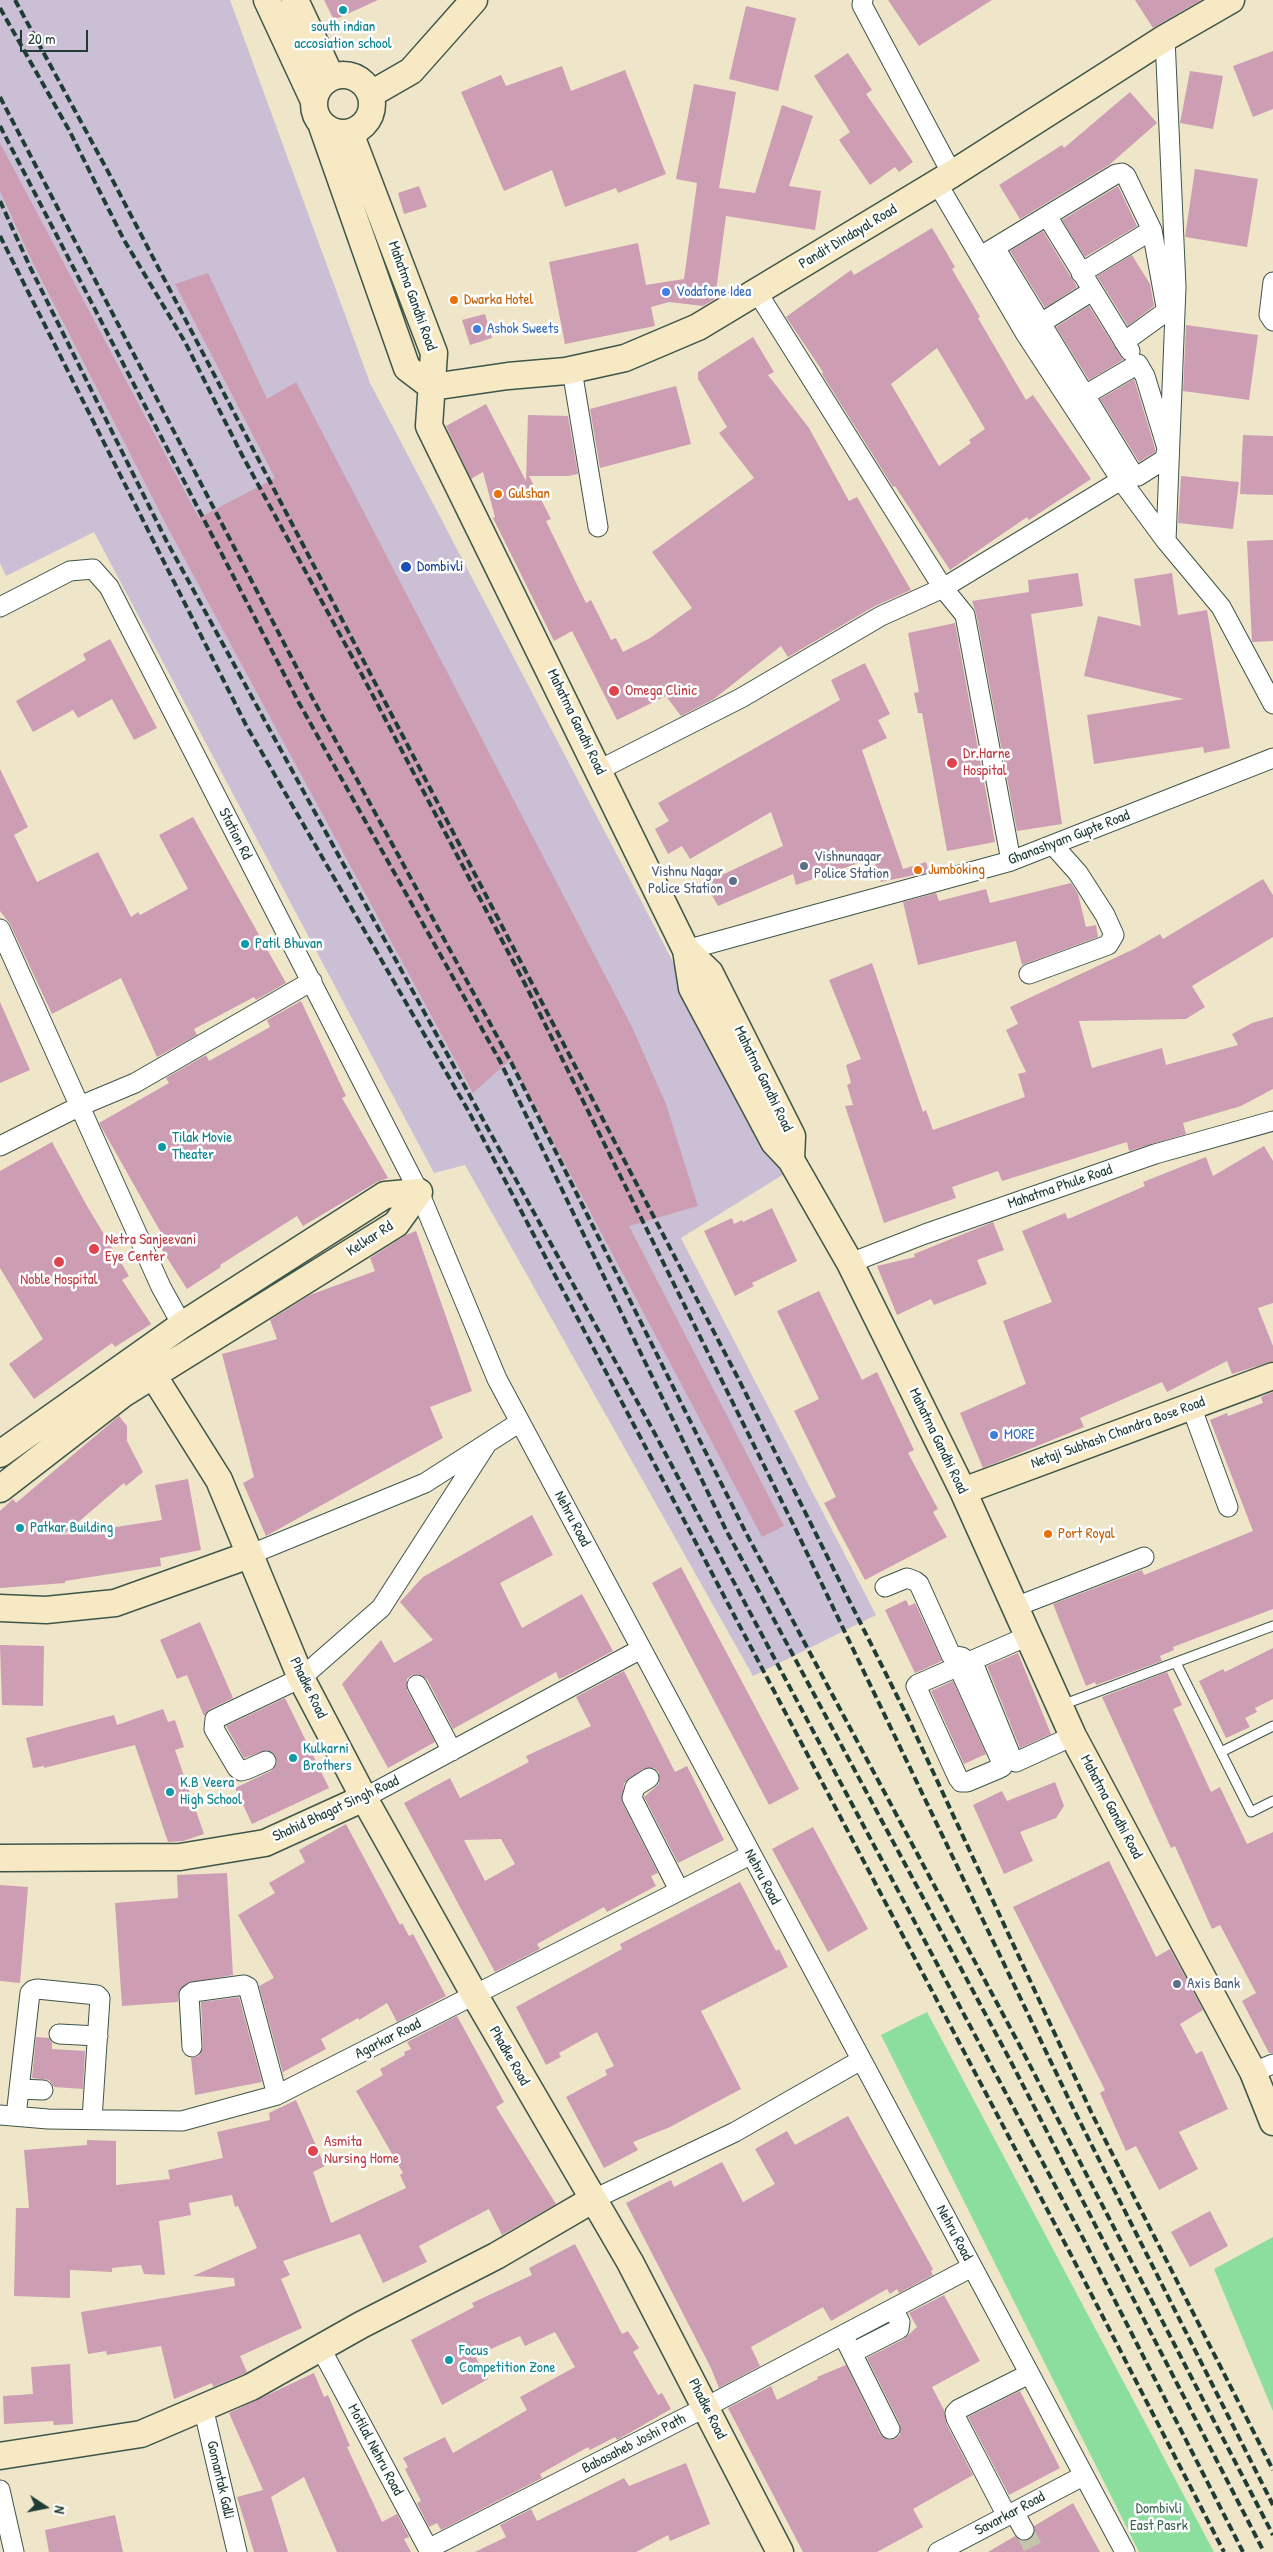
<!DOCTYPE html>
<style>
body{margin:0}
#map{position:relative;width:1273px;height:2552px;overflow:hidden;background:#efe5c9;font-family:"Patrick Hand",sans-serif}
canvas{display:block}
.north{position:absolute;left:20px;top:2482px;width:50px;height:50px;-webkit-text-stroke:4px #fff;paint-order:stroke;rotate:101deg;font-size:14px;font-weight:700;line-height:20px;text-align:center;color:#1f3d34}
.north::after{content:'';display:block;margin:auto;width:18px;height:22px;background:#1f3d34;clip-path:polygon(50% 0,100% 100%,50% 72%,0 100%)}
.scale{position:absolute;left:20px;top:30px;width:68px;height:22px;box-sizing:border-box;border:2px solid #1f3d34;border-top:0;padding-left:6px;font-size:15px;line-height:18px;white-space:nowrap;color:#1f3d34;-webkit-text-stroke:4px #fff;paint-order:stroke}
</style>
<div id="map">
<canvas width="1273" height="2552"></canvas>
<div class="north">N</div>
<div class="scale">20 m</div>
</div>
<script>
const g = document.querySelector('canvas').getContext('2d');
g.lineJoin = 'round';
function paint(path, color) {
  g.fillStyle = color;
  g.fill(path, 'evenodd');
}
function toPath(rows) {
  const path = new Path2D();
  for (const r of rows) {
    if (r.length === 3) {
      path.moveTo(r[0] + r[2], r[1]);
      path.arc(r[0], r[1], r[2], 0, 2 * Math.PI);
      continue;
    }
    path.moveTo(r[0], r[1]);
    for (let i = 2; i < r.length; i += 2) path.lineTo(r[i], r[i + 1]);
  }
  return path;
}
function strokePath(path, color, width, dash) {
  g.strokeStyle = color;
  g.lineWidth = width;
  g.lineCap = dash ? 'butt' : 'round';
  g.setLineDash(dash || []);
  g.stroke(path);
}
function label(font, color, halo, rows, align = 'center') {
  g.font = font + ' "Patrick Hand",sans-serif';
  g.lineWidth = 5;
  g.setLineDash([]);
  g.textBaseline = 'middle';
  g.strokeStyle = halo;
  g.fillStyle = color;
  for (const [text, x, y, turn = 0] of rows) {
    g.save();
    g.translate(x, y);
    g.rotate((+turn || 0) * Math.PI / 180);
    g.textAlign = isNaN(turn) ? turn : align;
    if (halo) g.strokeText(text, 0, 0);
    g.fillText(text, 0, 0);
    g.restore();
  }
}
const industrial = toPath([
 [0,0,230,0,370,383,784,1174,681,1238,876,1615,753,1676,465,1165,434,1173,94,532,6,576,0,563]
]);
const green = toPath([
 [927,2012,1214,2552,1139,2552,881,2035],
 [1273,2237,1273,2411,1214,2269]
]);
const building = toPath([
 [324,0,378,0,334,20],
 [888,0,992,0,919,46],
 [1135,0,1201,0,1153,28],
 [746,6,796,18,778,91,729,79],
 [1273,51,1273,109,1253,117,1233,66],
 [848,53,872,90,866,94,913,162,899,172,895,167,870,185,839,140,850,132,814,76],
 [562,66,571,91,625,70,666,174,618,193,616,188,565,207,552,170,504,191,461,92,501,75,506,86],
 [1190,71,1223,76,1213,129,1180,123],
 [694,84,736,92,719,188,755,193,782,105,813,116,789,186,821,191,815,230,726,216,715,299,703,306,669,302,651,307,655,326,565,344,549,262,638,243,646,285,684,279,697,183,676,179],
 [1130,92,1157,123,1109,165,1020,219,999,185,1062,145,1064,148],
 [0,143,199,518,275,478,175,284,208,273,267,399,296,382,632,1027,666,1104,698,1206,629,1226,784,1526,762,1537,510,1060,473,1093,169,530,30,257,0,191],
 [1195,169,1258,179,1247,247,1185,237],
 [419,186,427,207,404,214,398,193],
 [1118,186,1137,226,1085,257,1062,220],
 [932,228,955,267,952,269,980,317,978,318,1026,400,1033,395,1091,479,1029,520,1027,517,950,570,895,486,893,487,822,374,823,372,786,317,851,270,854,275],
 [937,348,985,429,969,440,971,443,939,466,891,384],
 [1043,231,1077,287,1045,308,1010,251],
 [1132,255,1150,284,1154,306,1128,326,1097,276],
 [1089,306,1123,360,1089,380,1056,327],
 [485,314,492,338,470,345,462,320],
 [1186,325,1258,335,1249,400,1183,391],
 [753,337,774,372,768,375,809,428,849,501,857,497,911,590,875,606,788,657,781,646,714,699,681,716,666,696,617,720,572,631,554,641,493,518,495,517,483,472,471,479,446,426,486,404,526,481,528,415,568,416,578,474,568,476,529,476,551,519,546,521,586,603,591,600,611,640,616,638,623,652,650,638,692,608,652,552,754,478,719,433,727,427,698,379,698,372],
 [1134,379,1155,448,1155,452,1139,462,1100,399],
 [676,386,691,444,600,468,590,409],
 [1243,435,1273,436,1273,495,1240,494],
 [1181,476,1239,482,1233,529,1178,523],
 [1273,540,1273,641,1252,642,1247,541],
 [1078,573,1083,606,1031,614,1062,824,1017,831,976,613,972,601,1029,592,1028,580],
 [1172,573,1178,615,1207,610,1230,748,1204,753,1203,747,1094,764,1087,715,1184,699,1084,676,1098,616,1141,626,1134,579],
 [955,623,995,842,947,851,922,713,918,713,914,693,919,692,908,633],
 [110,639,157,728,134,740,112,699,78,718,73,710,33,732,16,701,86,660,83,654],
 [865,663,890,714,878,720,887,738,862,750,903,869,926,862,929,872,881,882,873,858,796,885,793,874,718,906,705,883,783,846,771,812,690,859,682,846,668,854,655,829,669,821,658,803,840,700,831,680],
 [0,769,28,827,14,835,37,882,98,852,131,917,138,912,140,915,188,889,159,835,193,817,286,983,256,1000,254,997,194,1029,197,1035,157,1057,121,978,52,1014,10,924,0,911],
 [1263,879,1273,895,1273,937,1192,986,1205,1007,1186,1019,1079,1021,1092,1068,1162,1048,1166,1065,1238,1045,1232,1034,1252,1023,1273,1017,1273,1089,1241,1106,1183,1123,1186,1134,1129,1151,1127,1142,1002,1181,998,1171,952,1187,956,1198,884,1223,845,1106,853,1105,847,1085,851,1083,846,1065,861,1059,829,980,872,963,923,1112,926,1110,933,1130,1025,1097,1018,1074,1026,1072,1006,1030,1018,1024,1010,1007,1134,949,1160,934,1163,939],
 [1071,883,1078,894,1086,927,1096,925,1098,937,1022,965,1016,941,918,965,903,902,936,893,939,901,986,889,990,903],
 [301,1001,346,1096,342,1098,388,1178,377,1182,303,1226,297,1216,220,1265,221,1267,187,1289,157,1242,164,1238,99,1123,169,1083,166,1078,206,1055,209,1061,270,1027,267,1020],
 [0,1002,30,1070,0,1083],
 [52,1142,87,1206,129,1276,122,1280,151,1324,115,1347,112,1343,34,1399,9,1364,43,1339,0,1268,0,1171],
 [1264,1146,1273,1161,1273,1303,1258,1308,1273,1346,1273,1361,1232,1374,1227,1361,1167,1392,1162,1382,1080,1418,1084,1427,983,1468,960,1413,1026,1384,1003,1321,1052,1302,1022,1231,1065,1213,1068,1219,1145,1186,1143,1182,1206,1157,1213,1176],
 [772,1208,797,1261,752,1283,754,1286,735,1296,704,1231,732,1218,734,1224,742,1220,743,1222],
 [993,1222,1004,1250,977,1260,987,1284,934,1305,931,1299,897,1315,877,1266,915,1257,914,1254],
 [416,1231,472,1391,430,1407,443,1438,266,1536,243,1483,254,1477,222,1354,277,1339,270,1320,310,1295,375,1271,370,1258,406,1235],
 [819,1291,862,1380,877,1372,914,1450,908,1453,938,1509,933,1512,947,1537,865,1580,824,1503,836,1497,794,1411,819,1399,777,1311],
 [1273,1392,1273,1609,1173,1647,1174,1650,1160,1656,1162,1661,1096,1685,1095,1682,1086,1686,1053,1604,1142,1570,1144,1575,1253,1531,1210,1420,1227,1413,1228,1416,1263,1403,1261,1397],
 [119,1416,127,1426,127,1441,143,1472,126,1486,124,1483,63,1535,162,1520,155,1485,188,1479,201,1550,160,1558,161,1566,65,1581,65,1583,0,1588,0,1511,13,1499,16,1503],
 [532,1515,553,1555,500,1583,522,1628,582,1594,613,1651,566,1676,559,1679,556,1672,453,1729,427,1679,418,1674,412,1675,407,1679,407,1690,435,1742,388,1768,342,1684,381,1640,394,1663,433,1640,400,1602,423,1577],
 [681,1567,799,1789,769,1805,652,1583],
 [906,1600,909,1606,915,1603,942,1661,915,1673,885,1610],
 [200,1622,233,1698,210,1709,204,1716,187,1675,177,1679,160,1640],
 [0,1645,44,1646,43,1706,2,1705],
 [1273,1648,1273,1699,1255,1708,1257,1712,1245,1718,1250,1727,1226,1738,1199,1681,1223,1669,1225,1672],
 [1018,1653,1051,1734,1020,1748,987,1666],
 [624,1671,675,1772,687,1766,724,1840,678,1863,644,1797,659,1784,659,1772,654,1768,643,1769,624,1783,622,1802,658,1873,651,1876,656,1886,607,1912,604,1907,537,1944,540,1949,495,1972,404,1803,450,1778,460,1798,529,1762,526,1756,591,1726,576,1697],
 [501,1839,515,1864,485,1881,464,1840],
 [1167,1672,1182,1705,1173,1709,1211,1792,1220,1787,1247,1844,1273,1832,1273,2053,1269,2053,1242,2001,1256,1993,1220,1925,1212,1929,1175,1846,1171,1848,1102,1697],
 [953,1681,986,1754,964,1764,931,1691],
 [285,1698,329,1788,252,1824,235,1788,271,1771,277,1763,276,1757,267,1750,244,1758,226,1726],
 [163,1709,168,1722,175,1720,184,1747,175,1750,204,1834,183,1841,168,1842,135,1745,44,1768,44,1766,33,1768,26,1738,114,1715,117,1725],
 [1055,1782,1064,1806,1056,1818,1020,1832,1033,1861,1004,1874,973,1805,1002,1791,1007,1801],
 [346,1824,400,1925,402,1923,409,1936,413,1934,446,1996,397,2022,387,2003,359,2020,358,2018,321,2039,326,2049,283,2072,284,2077,259,1986,274,1978,238,1915,275,1893,269,1883,305,1862,299,1850],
 [813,1827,868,1929,828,1952,772,1849],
 [1109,1861,1156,1957,1170,1949,1203,2010,1180,2024,1196,2054,1202,2051,1228,2109,1179,2132,1198,2169,1159,2190,1136,2146,1126,2151,1100,2093,1105,2090,1013,1907],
 [227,1873,233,1975,187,1983,179,1991,178,2002,122,2006,115,1903,178,1898,177,1875],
 [740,1882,776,1951,779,1949,788,1967,701,2011,741,2089,670,2127,633,2142,638,2150,604,2168,566,2097,607,2075,605,2070,614,2066,597,2032,559,2053,561,2057,546,2065,516,2007,622,1949,620,1944],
 [0,1885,28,1887,20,1983,0,1981],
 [239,1997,262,2082,195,2095,191,2058,199,2056,203,2047,201,2002],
 [457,2016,504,2102,496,2107,556,2204,502,2235,489,2209,419,2246,427,2262,383,2283,360,2234,283,2261,290,2275,281,2279,302,2328,240,2356,247,2372,244,2374,213,2387,212,2383,174,2399,161,2346,107,2355,106,2351,88,2354,81,2312,235,2286,234,2278,193,2276,257,2248,238,2206,235,2207,232,2195,189,2203,191,2215,159,2221,165,2275,144,2274,141,2265,112,2268,112,2272,70,2270,70,2298,14,2296,16,2208,29,2208,24,2150,87,2145,87,2140,116,2141,116,2185,170,2179,168,2170,223,2158,217,2132,270,2120,269,2113,296,2100,325,2166,313,2172,331,2223,406,2188,400,2175,403,2173,356,2091,383,2075,380,2069,405,2055,404,2052,411,2049,407,2042],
 [36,2037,49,2038,52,2043,52,2049,85,2051,83,2089,54,2087,49,2080,32,2078],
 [848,2116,933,2269,931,2271,933,2275,899,2293,897,2289,890,2294,887,2289,831,2321,823,2307,751,2347,760,2366,719,2388,711,2368,626,2203,671,2180,674,2187,722,2162,743,2202,775,2184,755,2149,787,2131,795,2145],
 [1210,2211,1228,2246,1190,2267,1171,2232],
 [575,2244,622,2334,628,2331,639,2348,633,2352,658,2395,662,2393,671,2409,617,2440,615,2437,590,2450,588,2447,540,2474,542,2478,441,2530,437,2523,429,2527,417,2503,421,2501,405,2469,408,2467,403,2458,445,2437,453,2453,527,2410,520,2397,575,2367,555,2332,525,2346,520,2336,475,2356,488,2379,442,2405,411,2340,474,2307,472,2303,532,2275,529,2268],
 [944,2295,980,2361,932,2387,944,2410,946,2423,973,2475,913,2509,923,2527,877,2552,803,2552,728,2408,771,2386,777,2400,818,2379,817,2377,846,2365,880,2434,889,2440,895,2439,900,2435,900,2424,867,2358,904,2339,917,2327,909,2313],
 [70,2364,73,2424,54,2425,53,2421,4,2424,3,2396,33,2394,31,2367],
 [314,2373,324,2397,328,2395,350,2446,347,2447,382,2522,397,2514,409,2537,404,2539,411,2552,337,2552,304,2477,271,2497,288,2552,254,2552,237,2497,263,2490,229,2413],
 [1020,2391,1060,2468,1009,2495,968,2417],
 [686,2463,710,2524,670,2541,668,2535,636,2552,475,2552,506,2537,500,2525,531,2509,537,2521,624,2478,629,2486],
 [1073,2503,1100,2552,988,2552,1015,2536,1023,2541,1030,2540,1034,2535,1034,2526],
 [115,2515,123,2552,49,2552,45,2530]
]);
const streetTunnel = toPath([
 [1024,2530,1035,2552]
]);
const lane = toPath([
 [1176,1663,1251,1812,1273,1801],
 [1062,1705,1273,1626],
 [1221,1752,1273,1726]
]);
const street = toPath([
 [863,0,862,5,952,174],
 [1165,38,1176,287,1166,541],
 [937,183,1025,333,1121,480,1166,541,1221,607,1273,704],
 [1047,216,1130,351],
 [995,248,1133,474,1138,476,1165,459,1167,448,1145,376,1138,364,1085,395],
 [984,254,1116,174,1122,173,1126,176,1152,230,1166,307,1164,313,1124,342],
 [1081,273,1152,230],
 [1273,282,1269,315,1273,321],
 [757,292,943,588,965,615,1011,861],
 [1030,330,1092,291],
 [572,370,598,527],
 [0,607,70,571,93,569,109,587,419,1192,497,1379,1125,2552],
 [599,770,741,698,881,616,943,588,1121,480],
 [0,929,161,1287,182,1325],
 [686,950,1011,861,1273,758],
 [1029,974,1108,945,1114,935,1105,915,1078,873,1053,845],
 [0,1146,80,1106,135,1083,312,981],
 [850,1263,925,1234,1155,1154,1273,1121],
 [1191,1406,1228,1507],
 [249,1555,425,1483,520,1422],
 [885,1587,907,1578,915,1581,919,1584,951,1655,962,1657,968,1662],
 [1015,1607,1144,1557],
 [972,1660,1013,1761,1016,1762,1073,1736],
 [958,1666,1001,1761,1002,1767,998,1769,967,1782,961,1782,958,1778,916,1686,918,1684,1028,1636],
 [417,1685,452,1751],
 [266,1761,248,1769,241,1771,237,1768,214,1729,215,1719,301,1678,381,1608,486,1445],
 [649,1778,635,1787,632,1798,679,1890],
 [364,1798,641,1649],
 [59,2034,98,2036],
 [192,2047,189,1995,193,1992,244,1985,248,1987,277,2095],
 [1253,2072,1273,2064],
 [19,2089,43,2090],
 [0,2115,48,2119,182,2121,277,2095,750,1855],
 [16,2116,30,1993,33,1990,37,1989,97,1995,100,1998,92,2119],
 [592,2200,735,2132,861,2060],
 [843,2335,890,2429],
 [320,2347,430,2552],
 [852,2353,899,2329,900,2322,893,2309],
 [203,2407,237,2552],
 [0,2490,14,2552],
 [1014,2512,1024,2530],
 [1007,2516,956,2418,955,2413,959,2409,1029,2374],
 [428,2549,706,2407,972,2267],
 [938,2552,1083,2476]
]);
const secondary = toPath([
 [267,0,314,101],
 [295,0,331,77],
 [343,104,29],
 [371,94,411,71,474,0],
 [322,126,407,368,432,387],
 [350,133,434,353,429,426,686,950,710,973,792,1136,791,1160,850,1263,963,1491,1073,1736,1253,2072,1273,2122],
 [432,387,508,376,566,371,625,358,698,327,952,174,1165,38,1231,0],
 [686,950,692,988,774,1142,791,1160],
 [153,1375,219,1480,301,1678,364,1798,474,1994,630,2262,780,2552],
 [0,1454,182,1325,385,1195,419,1192],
 [0,1489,123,1394,396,1224,419,1192],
 [963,1491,1273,1376],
 [0,1608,46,1610,115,1603,249,1555],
 [0,1858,180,1857,265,1843,364,1798],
 [0,2456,141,2434,251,2387,361,2325,496,2256,592,2200]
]);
const rail = toPath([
 [15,0,112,179,739,1380,908,1718,1093,2116,1273,2470],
 [0,8,69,130,124,240,185,342,242,455,362,675,525,984,795,1528,1074,2110,1273,2505],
 [0,97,313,699,510,1060,746,1533,1021,2048,1273,2535],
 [0,126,299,703,500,1061,726,1530,1010,2060,1264,2552],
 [0,201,30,267,166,540,655,1434,1084,2240,1243,2552],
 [0,236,246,725,469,1112,1069,2251,1224,2552]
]);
const markers = [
 [343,10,5,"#0f9aa8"],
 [666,292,5,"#3f7fe0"],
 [454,300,5,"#e8710a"],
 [477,329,5,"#3f7fe0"],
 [498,494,5,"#e8710a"],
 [406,567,6,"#1a4fb4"],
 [614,691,6,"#e0444e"],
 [952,763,6,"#e0444e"],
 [804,866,5,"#5c6f8a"],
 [918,870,5,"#e8710a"],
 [733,881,5,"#5c6f8a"],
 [245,944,5,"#0f9aa8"],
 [162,1147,5,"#0f9aa8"],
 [94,1249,6,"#e0444e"],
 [59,1262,6,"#e0444e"],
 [994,1435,5,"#3f7fe0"],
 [20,1528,5,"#0f9aa8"],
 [1048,1534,5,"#e8710a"],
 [293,1758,5,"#0f9aa8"],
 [170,1792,5,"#0f9aa8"],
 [1177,1984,5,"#5c6f8a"],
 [313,2151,6,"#e0444e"],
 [449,2360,5,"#0f9aa8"]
];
const cultureNames = [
 ["south indian",343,27,"center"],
 ["accosiation school",343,44,"center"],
 ["Patil Bhuvan",255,944],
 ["Tilak Movie",172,1138],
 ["Theater",172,1155],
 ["Patkar Building",30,1528],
 ["Kulkarni",303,1749],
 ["Brothers",303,1766],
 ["K.B Veera",180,1783],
 ["High School",180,1800],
 ["Focus",459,2351],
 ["Competition Zone",459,2368]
];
const streetNames = [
 ["Pandit Dindayal Road",848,237,-31],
 ["Mahatma Gandhi Road",412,296,70],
 ["Mahatma Gandhi Road",576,722,64],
 ["Station Rd",235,834,63],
 ["Ghanashyam Gupte Road",1069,838,-21],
 ["Mahatma Gandhi Road",763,1079,64],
 ["Mahatma Phule Road",1060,1187,-19],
 ["Kelkar Rd",370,1239,-33],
 ["Netaji Subhash Chandra Bose Road",1118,1433,-20],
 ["Mahatma Gandhi Road",938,1441,64],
 ["Nehru Road",572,1519,62],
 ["Phadke Road",308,1688,64],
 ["Mahatma Gandhi Road",1111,1807,62],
 ["Shahid Bhagat Singh Road",336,1809,-25],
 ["Nehru Road",762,1877,62],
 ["Agarkar Road",388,2039,-27],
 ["Phadke Road",509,2056,60],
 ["Nehru Road",954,2233,62],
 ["Phadke Road",707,2409,63],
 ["Babasaheb Joshi Path",634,2444,-27],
 ["Motilal Nehru Road",375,2450,62],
 ["Gomantak Galli",220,2480,77],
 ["Savarkar Road",1010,2514,-28]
];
const shopNames = [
 ["Vodafone Idea",676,292],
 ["Ashok Sweets",487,329],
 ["MORE",1004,1435]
];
const foodNames = [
 ["Dwarka Hotel",464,300],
 ["Gulshan",508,494],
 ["Jumboking",928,870],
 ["Port Royal",1058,1534]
];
const transitNames = [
 ["Dombivli",417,567]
];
const healthNames = [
 ["Omega Clinic",625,691],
 ["Dr.Harne",963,754],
 ["Hospital",963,771],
 ["Netra Sanjeevani",105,1240],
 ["Eye Center",105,1257],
 ["Noble Hospital",59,1280,"center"],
 ["Asmita",324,2142],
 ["Nursing Home",324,2159]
];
const serviceNames = [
 ["Vishnunagar",814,857],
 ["Police Station",814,874],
 ["Vishnu Nagar",723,872,"right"],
 ["Police Station",723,889,"right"],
 ["Axis Bank",1187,1984]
];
const parkNames = [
 ["Dombivli",1159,2509],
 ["East Pasrk",1159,2526]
];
paint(industrial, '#cbbfd5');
paint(green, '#8cde9f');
paint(building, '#cd9eb3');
strokePath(streetTunnel, '#c5c3ab', 19, [19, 9]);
strokePath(lane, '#3e564a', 11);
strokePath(street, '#3e564a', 21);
strokePath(secondary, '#3e564a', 29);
strokePath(lane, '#fff', 9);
strokePath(street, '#fff', 19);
strokePath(secondary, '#f6e9c3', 26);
strokePath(rail, '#1f3d34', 4, [8, 4]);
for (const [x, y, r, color] of markers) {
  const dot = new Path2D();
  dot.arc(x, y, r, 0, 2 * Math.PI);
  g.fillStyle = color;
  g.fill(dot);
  strokePath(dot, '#fff', 2);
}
label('15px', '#0d838f', '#fff', cultureNames, 'left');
label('15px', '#1f3d34', '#fff', streetNames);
label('15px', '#366cbe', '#fff', shopNames, 'left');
label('15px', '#c56008', '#fff', foodNames, 'left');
label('15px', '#164399', '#fff', transitNames, 'left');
label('15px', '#be3a42', '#fff', healthNames, 'left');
label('15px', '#4e5e75', '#fff', serviceNames, 'left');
label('15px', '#3a654f', '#fff', parkNames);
</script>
